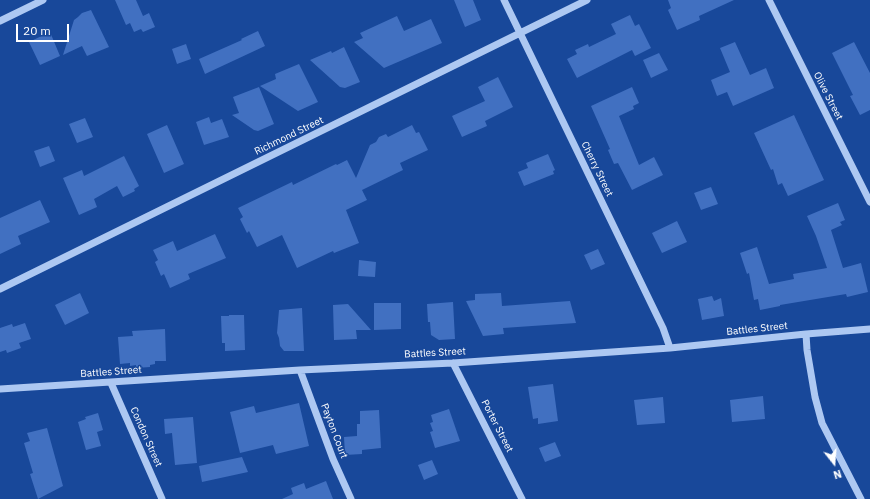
<!DOCTYPE html>
<style>
body{margin:0}
#map{position:relative;width:870px;height:499px;overflow:hidden;background:#18489a;font-family:"IBM Plex Sans",sans-serif}
canvas{display:block}
.north{position:absolute;left:814px;top:443px;width:40px;height:40px;-webkit-text-stroke:3px #18489a;paint-order:stroke;rotate:163deg;font-size:11px;font-weight:700;line-height:16px;text-align:center;color:#fff}
.north::after{content:'';display:block;margin:auto;width:14px;height:18px;background:#fff;clip-path:polygon(50% 0,100% 100%,50% 72%,0 100%)}
.scale{position:absolute;left:16px;top:24px;width:53px;height:18px;box-sizing:border-box;border:2px solid #fff;border-top:0;padding-left:5px;font-size:12px;line-height:14px;white-space:nowrap;color:#fff;-webkit-text-stroke:3px #18489a;paint-order:stroke}
</style>
<div id="map">
<canvas width="870" height="499"></canvas>
<div class="north">N</div>
<div class="scale">20 m</div>
</div>
<script>
const g = document.querySelector('canvas').getContext('2d');
g.lineJoin = 'round';
function paint(path, color) {
  g.fillStyle = color;
  g.fill(path, 'evenodd');
}
function toPath(rows) {
  const path = new Path2D();
  for (const r of rows) {
    path.moveTo(r[0], r[1]);
    for (let i = 2; i < r.length; i += 2) path.lineTo(r[i], r[i + 1]);
  }
  return path;
}
function strokePath(path, color, width, dash) {
  g.strokeStyle = color;
  g.lineWidth = width;
  g.lineCap = dash ? 'butt' : 'round';
  g.setLineDash(dash || []);
  g.stroke(path);
}
function label(font, color, halo, rows, align = 'center') {
  g.font = font + ' "IBM Plex Sans",sans-serif';
  g.lineWidth = 3;
  g.setLineDash([]);
  g.textBaseline = 'middle';
  g.strokeStyle = halo;
  g.fillStyle = color;
  for (const [text, x, y, turn = 0] of rows) {
    g.save();
    g.translate(x, y);
    g.rotate((+turn || 0) * Math.PI / 180);
    g.textAlign = isNaN(turn) ? turn : align;
    if (halo) g.strokeText(text, 0, 0);
    g.fillText(text, 0, 0);
    g.restore();
  }
}
const building = toPath([
 [115,0,136,0,143,16,149,13,155,27,143,32,141,29,134,32,130,23,126,25],
 [454,0,473,0,481,20,465,27],
 [668,0,734,0,699,16,700,20,677,30,668,10,671,8],
 [91,10,109,47,87,56,82,46,63,55,74,20,78,17,82,13],
 [630,15,635,26,639,24,651,48,635,56,632,50,577,78,567,59,577,54,575,50,588,44,589,47,616,34,611,24],
 [397,16,404,31,431,19,442,43,384,68,354,42,363,38,360,33],
 [258,31,265,46,205,74,199,59,242,40,241,39],
 [50,32,60,56,40,65,29,42],
 [735,42,750,75,766,68,774,88,733,106,727,92,717,96,711,80,730,72,720,48],
 [854,42,870,73,870,110,860,115,850,96,853,95,832,53],
 [186,44,191,59,177,64,172,49],
 [344,47,360,82,345,88,340,87,310,60,331,51,332,53],
 [659,53,668,70,651,78,643,60],
 [299,64,318,102,298,111,260,86,276,79,275,74],
 [498,77,513,107,485,121,487,126,462,137,452,116,485,101,478,87],
 [259,87,274,124,258,131,254,130,232,115,239,113,233,97],
 [632,87,639,103,633,106,634,109,619,116,639,165,654,157,663,175,632,190,618,163,614,164,608,150,610,149,591,106],
 [794,115,824,180,788,196,782,183,778,185,773,169,771,170,754,133],
 [209,117,211,123,222,119,229,137,204,145,196,122],
 [85,118,93,137,77,143,69,124],
 [167,125,184,164,164,173,147,134],
 [412,125,416,133,419,132,428,150,400,163,403,170,362,190,367,200,346,210,359,243,334,253,333,251,297,268,282,235,257,247,249,231,247,233,240,219,243,217,238,208,292,182,293,185,336,164,337,165,347,160,356,178,370,145,376,142,379,137,386,134,388,137],
 [49,146,55,161,40,167,34,151],
 [548,154,555,170,553,171,554,174,524,186,518,172,528,168,526,163],
 [124,156,139,186,134,189,135,191,123,197,117,186,94,199,97,207,79,215,63,178,82,170,84,176],
 [711,187,718,204,701,210,694,193],
 [40,200,50,222,18,236,21,244,0,254,0,218],
 [838,203,845,220,840,222,842,225,831,230,843,268,861,263,868,292,847,297,846,294,780,305,780,306,760,310,758,299,754,300,749,273,747,274,740,253,757,247,769,284,794,279,793,274,827,268,816,236,807,216],
 [677,221,687,242,662,253,652,233],
 [215,234,226,258,188,274,190,279,170,288,164,274,161,276,155,262,158,260,153,250,173,241,177,251],
 [598,249,605,264,591,270,584,255],
 [359,260,376,262,375,277,358,276],
 [80,293,89,313,65,325,55,305],
 [501,293,502,306,570,301,576,323,503,328,504,334,483,336,466,301,475,300,475,294],
 [712,296,714,301,721,298,724,316,702,320,698,299],
 [453,302,455,339,439,340,431,335,430,322,428,322,427,304],
 [374,303,401,303,401,329,374,330],
 [348,304,371,330,356,330,357,339,334,340,333,305],
 [302,308,304,351,284,351,280,346,279,338,277,333,279,310],
 [229,315,244,315,245,350,225,351,225,343,222,343,221,316,229,316],
 [25,323,31,339,19,343,21,348,7,353,6,350,0,352,0,328,12,324,13,327],
 [165,329,166,361,155,361,155,364,150,365,150,367,136,368,136,365,130,366,130,363,120,364,118,337,133,336,132,331],
 [553,384,558,421,538,424,538,418,533,419,528,387],
 [763,396,765,419,732,422,730,400],
 [663,397,665,423,637,425,634,400],
 [299,403,309,446,276,454,273,445,240,453,230,412,254,406,256,413],
 [449,409,460,441,435,448,430,432,433,431,430,423,433,422,431,415],
 [379,410,381,448,362,450,362,454,345,455,344,437,357,436,357,424,360,424,360,411],
 [98,413,103,430,97,432,101,446,86,450,78,422,86,419,85,417],
 [193,417,197,463,175,465,172,433,165,434,164,419],
 [47,428,63,486,38,499,30,474,33,473,24,443,30,441,27,433],
 [555,442,561,456,545,462,539,448],
 [242,457,248,472,202,482,199,466],
 [432,460,438,474,424,480,418,465],
 [326,481,333,499,282,499,293,494,291,488,304,483,306,489]
]);
const minor = toPath([
 [504,0,663,328,670,348],
 [769,0,870,202],
 [0,21,43,0],
 [0,289,587,0],
 [806,334,807,350,815,397,822,423,861,499],
 [453,363,522,499],
 [300,370,333,459,351,499],
 [111,383,162,499],
 [0,389,300,370,453,363,670,348,806,334,870,329]
]);
const streetNames = [
 ["Olive Street",828,96,63],
 ["Richmond Street",289,136,-26],
 ["Cherry Street",597,169,64],
 ["Battles Street",757,329,-6],
 ["Battles Street",435,353,-3],
 ["Battles Street",111,372,-4],
 ["Porter Street",497,426,63],
 ["Payton Court",334,431,69],
 ["Condon Street",146,437,66]
];
paint(building, '#4170c1');
strokePath(minor, '#adc8f2', 7);
label('10px', '#fff', '#18489a', streetNames);
</script>
